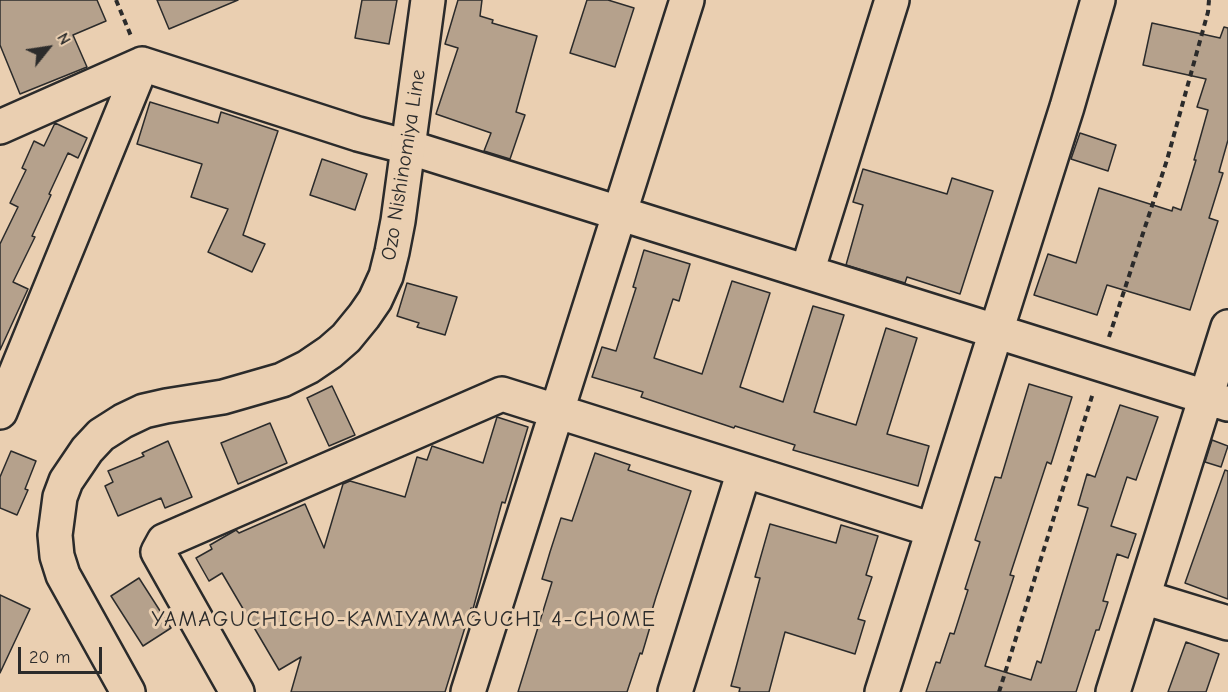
<!DOCTYPE html>
<style>
body{margin:0}
#map{position:relative;width:1228px;height:692px;overflow:hidden;background:#eacfb1;font-family:"Comic Neue",sans-serif}
canvas{display:block}
.north{position:absolute;left:18px;top:18px;width:60px;height:60px;-webkit-text-stroke:4px #eacfb1;paint-order:stroke;rotate:60deg;font-size:16px;font-weight:700;line-height:24px;text-align:center;color:#2b2b2b}
.north::after{content:'';display:block;margin:auto;width:21px;height:27px;background:#2b2b2b;clip-path:polygon(50% 0,100% 100%,50% 72%,0 100%)}
.scale{position:absolute;left:18px;top:647px;width:84px;height:27px;box-sizing:border-box;border:3px solid #2b2b2b;border-top:0;padding-left:8px;font-size:18px;line-height:21px;white-space:nowrap;color:#2b2b2b;-webkit-text-stroke:4px #eacfb1;paint-order:stroke}
</style>
<div id="map">
<canvas width="1228" height="692"></canvas>
<div class="north">N</div>
<div class="scale">20 m</div>
</div>
<script>
const g = document.querySelector('canvas').getContext('2d');
g.lineJoin = 'round';
function paint(path, color) {
  g.fillStyle = color;
  g.fill(path, 'evenodd');
}
function toPath(rows) {
  const path = new Path2D();
  for (const r of rows) {
    path.moveTo(r[0], r[1]);
    for (let i = 2; i < r.length; i += 2) path.lineTo(r[i], r[i + 1]);
  }
  return path;
}
function strokePath(path, color, width, dash) {
  g.strokeStyle = color;
  g.lineWidth = width;
  g.lineCap = dash ? 'butt' : 'round';
  g.setLineDash(dash || []);
  g.stroke(path);
}
function label(font, color, halo, rows, align = 'center') {
  g.font = font + ' "Comic Neue",sans-serif';
  g.lineWidth = 6;
  g.setLineDash([]);
  g.textBaseline = 'middle';
  g.strokeStyle = halo;
  g.fillStyle = color;
  for (const [text, x, y, turn = 0] of rows) {
    g.save();
    g.translate(x, y);
    g.rotate((+turn || 0) * Math.PI / 180);
    g.textAlign = isNaN(turn) ? turn : align;
    if (halo) g.strokeText(text, 0, 0);
    g.fillText(text, 0, 0);
    g.restore();
  }
}
const building = toPath([
 [0,0,97,0,106,21,73,35,87,67,20,94,0,45,0,0],
 [157,0,238,0,169,29,157,0],
 [362,0,397,0,389,44,355,38,362,0],
 [458,0,482,0,480,16,493,20,492,23,537,36,516,112,525,115,510,159,484,151,491,133,436,114,458,48,445,44,458,0],
 [587,0,608,0,634,8,615,67,570,53,587,0],
 [1152,23,1220,38,1224,27,1228,28,1228,140,1219,172,1223,173,1209,218,1218,221,1190,310,1107,285,1097,315,1034,295,1048,254,1076,263,1099,188,1172,211,1173,207,1181,210,1196,160,1194,160,1208,110,1197,107,1206,79,1143,65,1152,23],
 [150,102,218,123,221,112,278,131,243,235,265,244,252,272,208,252,228,209,191,197,202,164,137,144,150,102],
 [55,123,87,138,78,158,68,153,49,194,51,195,32,236,35,237,13,282,28,289,0,350,0,244,18,207,10,203,26,170,22,168,34,141,44,146,55,123],
 [1080,133,1116,145,1108,171,1071,159,1080,133],
 [322,159,367,174,355,210,310,195,322,159],
 [863,169,947,194,952,178,993,191,960,294,907,277,905,283,846,265,863,205,853,202,863,169],
 [644,250,690,264,679,301,673,299,654,358,702,374,732,281,770,293,740,387,783,402,813,306,844,315,814,412,856,425,886,328,917,338,887,434,929,446,918,486,793,450,795,445,735,426,734,428,641,397,643,392,592,377,602,347,616,351,636,288,633,287,644,250],
 [407,283,457,297,445,335,417,327,419,323,397,316,407,283],
 [1029,384,1072,397,1051,464,1047,462,1010,575,1014,576,985,666,1031,680,1037,661,1041,663,1088,508,1078,505,1087,474,1095,477,1120,405,1158,417,1136,480,1127,477,1111,526,1136,534,1128,558,1117,554,1103,601,1108,602,1099,630,1096,630,1076,692,926,692,936,662,940,663,950,633,954,634,968,590,965,589,980,542,975,540,995,477,1001,478,1029,384],
 [332,386,355,435,329,446,307,398,332,386],
 [497,417,528,427,505,503,502,502,473,609,471,608,445,692,291,692,301,657,279,670,222,573,209,581,196,558,212,549,210,545,236,530,239,533,305,504,324,548,343,484,350,481,405,497,417,457,427,460,432,446,483,463,497,417],
 [270,423,287,463,238,484,221,443,270,423],
 [1212,440,1228,446,1221,467,1205,462,1212,440],
 [168,441,192,497,165,508,161,498,118,516,105,486,113,482,108,471,144,456,142,453,168,441],
 [11,451,36,461,25,489,28,490,17,515,0,508,0,477,11,451],
 [595,453,630,465,628,470,691,491,656,597,647,627,650,627,642,654,640,653,627,692,518,692,552,582,542,579,550,552,561,518,572,521,595,453],
 [1225,470,1228,471,1228,599,1185,583,1225,470],
 [770,524,836,543,841,525,878,536,866,575,872,577,858,619,865,621,855,654,785,632,769,692,739,692,740,688,731,686,760,578,755,577,770,524],
 [139,578,171,628,143,646,111,596,139,578],
 [0,595,30,609,0,673,0,595],
 [1186,642,1219,654,1206,692,1168,692,1186,642]
]);
const path = toPath([
 [116,0,131,36],
 [1109,337,1167,160,1208,12,1209,0],
 [999,692,1093,393]
]);
const street = toPath([
 [0,127,142,64,358,134,408,147,1228,404],
 [807,272,892,0],
 [0,412,142,64],
 [1143,597,1228,623],
 [237,692,158,552,164,541,502,394,933,530],
 [468,692,687,0],
 [675,692,744,471],
 [882,692,1067,107,1098,0],
 [1113,692,1228,327]
]);
const primary = toPath([
 [128,692,63,575,57,556,55,535,60,497,66,481,87,450,101,435,123,421,144,411,166,406,223,397,282,380,308,367,330,352,346,338,364,316,375,300,386,276,392,252,398,221,428,0]
]);
const streetNames = [
 ["Ozo Nishinomiya Line",404,165,-81]
];
const neighbourhoodNames = [
 ["YAMAGUCHICHO-KAMIYAMAGUCHI 4-CHOME",404,620]
];
paint(building, '#b5a18c');
strokePath(building, '#2b2b2b', 1.5);
strokePath(street, '#2b2b2b', 38);
strokePath(primary, '#2b2b2b', 38);
strokePath(path, '#2b2b2b', 4, [6, 4.5]);
strokePath(street, '#eacfb1', 33);
strokePath(primary, '#eacfb1', 33);
label('21px', '#2b2b2b', '#eacfb1', streetNames);
g.letterSpacing = '1.5px';
label('22px', '#2b2b2b', '#eacfb1', neighbourhoodNames);
g.letterSpacing = '0px';
</script>
